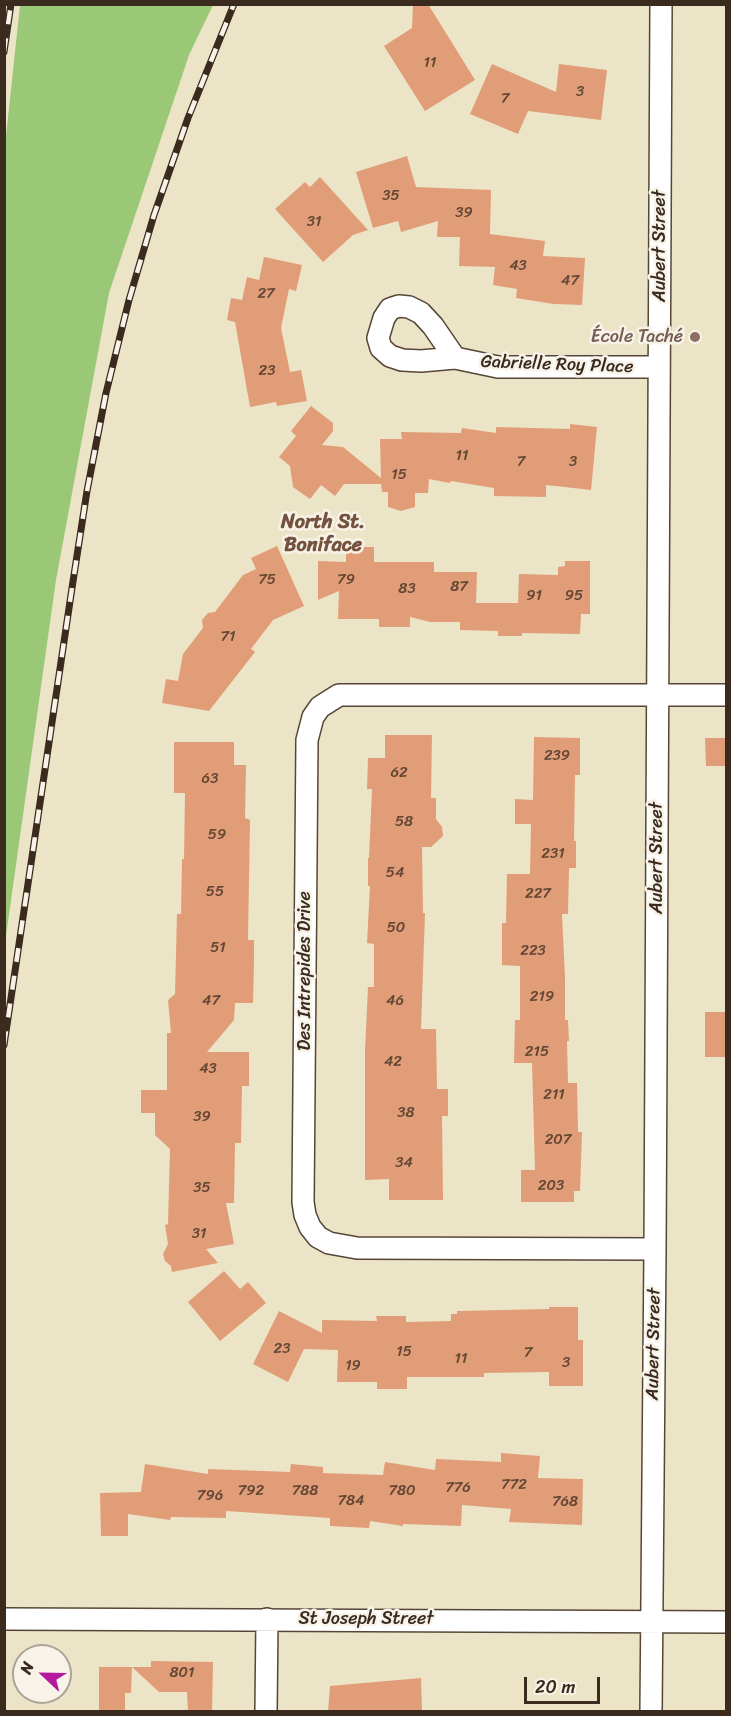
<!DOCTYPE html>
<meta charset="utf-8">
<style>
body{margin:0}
#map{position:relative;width:731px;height:1716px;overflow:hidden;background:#ece4c7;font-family:Sriracha,sans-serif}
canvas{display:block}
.frame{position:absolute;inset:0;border:6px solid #3b2a1e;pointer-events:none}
.north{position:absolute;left:12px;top:1644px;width:60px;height:60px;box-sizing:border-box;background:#f7f3e8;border:2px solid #aca397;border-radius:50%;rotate:292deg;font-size:16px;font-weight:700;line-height:24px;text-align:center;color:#3b2a1e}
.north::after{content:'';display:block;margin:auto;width:21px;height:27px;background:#b5179e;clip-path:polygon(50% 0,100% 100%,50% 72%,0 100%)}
.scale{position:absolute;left:524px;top:1677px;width:76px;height:27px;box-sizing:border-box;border:3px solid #3b2a1e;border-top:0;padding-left:8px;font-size:18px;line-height:21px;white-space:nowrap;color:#3b2a1e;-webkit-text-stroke:4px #f7f3e8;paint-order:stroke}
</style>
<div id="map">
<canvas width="731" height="1716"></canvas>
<div class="frame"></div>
<div class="north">N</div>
<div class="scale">20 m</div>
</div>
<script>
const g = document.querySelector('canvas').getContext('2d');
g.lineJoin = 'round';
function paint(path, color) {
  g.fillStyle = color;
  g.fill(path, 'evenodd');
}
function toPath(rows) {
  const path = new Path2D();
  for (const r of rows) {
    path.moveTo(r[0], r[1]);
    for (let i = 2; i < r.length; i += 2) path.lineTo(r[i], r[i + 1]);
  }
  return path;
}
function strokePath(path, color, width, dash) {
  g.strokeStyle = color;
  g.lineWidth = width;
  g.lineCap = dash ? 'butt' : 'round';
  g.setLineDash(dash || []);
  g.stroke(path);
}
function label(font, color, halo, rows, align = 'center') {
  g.font = font + ' Sriracha,sans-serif';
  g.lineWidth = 5;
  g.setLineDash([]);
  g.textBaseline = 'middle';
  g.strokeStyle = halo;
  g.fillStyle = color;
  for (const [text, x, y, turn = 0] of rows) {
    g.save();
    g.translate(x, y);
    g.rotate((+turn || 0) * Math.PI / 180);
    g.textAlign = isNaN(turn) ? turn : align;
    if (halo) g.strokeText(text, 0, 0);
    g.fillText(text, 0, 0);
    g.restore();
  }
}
const green = toPath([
 [20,5,213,5,189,55,109,293,56,580,5,943,4,155]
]);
const building = toPath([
 [413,4,428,4,475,80,425,111,384,46,412,28],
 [492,64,556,92,559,64,607,70,601,120,528,111,518,134,470,114],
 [407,156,416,187,491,190,490,234,545,241,543,256,585,258,582,305,554,304,516,298,517,289,493,285,495,267,459,266,460,237,437,237,438,221,401,232,398,221,373,228,356,172],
 [320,177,368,230,353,235,323,262,275,209,305,182,310,187],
 [264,257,302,265,296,291,289,289,281,328,290,372,301,370,307,401,277,406,276,402,250,407,235,322,227,320,231,298,242,300,247,277,259,280],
 [311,406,333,423,333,431,322,445,343,447,381,478,380,439,402,439,401,432,461,433,462,428,496,433,496,427,570,429,570,424,597,427,591,490,546,485,546,497,494,496,494,488,451,481,450,483,429,479,428,493,415,493,415,507,401,511,388,507,388,492,382,492,381,484,344,484,335,496,321,485,310,499,293,487,290,466,279,457,296,436,291,431],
 [277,546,304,606,273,620,251,649,255,652,209,711,162,703,166,679,178,681,183,654,203,628,202,620,208,613,215,612,243,575,256,569,251,558],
 [346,547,374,547,374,562,434,562,434,572,477,572,476,603,518,603,519,574,558,575,558,567,565,566,565,561,590,561,590,614,581,614,580,634,522,633,522,636,498,636,498,631,460,630,460,622,430,622,410,617,410,627,379,627,379,619,338,619,339,591,318,600,318,561,346,562],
 [385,735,432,735,431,798,436,798,436,819,442,827,443,836,431,847,422,847,423,913,425,913,421,1029,436,1029,437,1089,448,1089,448,1116,442,1116,443,1200,389,1200,389,1179,365,1180,365,1051,368,987,374,987,374,944,367,943,370,886,368,886,368,858,369,858,372,789,367,789,368,758,385,758],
 [534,737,580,738,580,775,575,775,574,841,576,841,576,868,569,868,568,914,562,914,565,978,565,1020,568,1020,569,1041,567,1041,568,1083,577,1083,578,1132,582,1132,580,1191,574,1191,574,1202,521,1202,521,1170,535,1170,532,1063,514,1063,515,1020,520,1020,520,966,502,965,502,923,506,923,507,874,530,874,531,824,515,824,515,799,533,800],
 [705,738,726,738,726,766,706,766],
 [174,742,234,742,234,765,246,765,245,818,250,820,248,940,254,940,254,964,253,1003,235,1003,234,1020,207,1052,249,1052,249,1086,242,1086,241,1143,235,1143,234,1203,226,1203,234,1244,206,1249,218,1263,172,1272,171,1266,165,1261,163,1254,168,1244,165,1225,168,1224,170,1149,155,1135,155,1113,141,1113,141,1090,167,1090,167,1033,171,1033,168,1000,175,994,177,914,181,914,182,859,184,859,185,793,174,793],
 [705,1012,726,1012,726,1057,705,1057],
 [224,1271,240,1289,248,1282,266,1303,220,1341,188,1302],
 [549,1307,578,1307,578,1340,583,1340,583,1386,549,1386,549,1372,484,1373,484,1377,407,1377,407,1389,377,1389,377,1382,337,1382,338,1350,304,1349,288,1382,253,1364,279,1311,322,1333,322,1320,377,1321,376,1316,406,1316,406,1322,451,1321,451,1314,457,1314,457,1311,549,1309],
 [501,1453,540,1456,538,1478,583,1479,582,1525,509,1522,511,1509,462,1505,461,1526,403,1524,403,1526,370,1521,369,1528,330,1526,330,1518,226,1511,226,1518,171,1517,170,1520,128,1514,128,1536,101,1536,100,1493,141,1492,145,1464,208,1474,208,1469,290,1472,291,1464,323,1467,323,1473,383,1475,385,1462,435,1470,436,1459,501,1462],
 [151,1661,213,1662,212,1712,188,1712,187,1692,159,1692,132,1667,131,1693,125,1693,125,1712,99,1712,99,1667,151,1667],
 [421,1678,422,1712,328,1712,330,1686]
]);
const street = toPath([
 [455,358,433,326,421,313,409,307,399,306,390,309,384,318,378,338,381,348,390,356,402,360,421,361,455,358,498,367,659,367],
 [655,1249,357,1248,329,1243,318,1237,310,1227,305,1215,303,1202,307,740,313,717,320,707,339,695,726,695],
 [4,1619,726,1622],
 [266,1712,267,1619],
 [651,1712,655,1249,661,4]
]);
const rail = toPath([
 [4,52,11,4],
 [4,1045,72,588,87,491,106,393,129,300,154,215,188,118,234,4]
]);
const markers = [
 [695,337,6,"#8d6e63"]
];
const numberNames = [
 ["11",430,63],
 ["3",580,92],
 ["7",505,99],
 ["35",391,196],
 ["39",464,213],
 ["31",314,222],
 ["43",518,266],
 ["47",570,281],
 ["27",266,294],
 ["23",267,371],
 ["11",462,456],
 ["7",521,462],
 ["3",573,462],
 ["15",399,475],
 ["75",267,580],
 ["79",346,580],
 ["87",459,587],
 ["83",407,589],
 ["91",534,596],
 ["95",574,596],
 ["71",228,637],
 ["239",557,756],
 ["62",399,773],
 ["63",210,779],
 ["58",404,822],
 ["59",217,835],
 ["231",553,854],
 ["54",395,873],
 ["55",215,892],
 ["227",538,894],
 ["50",396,928],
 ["51",218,948],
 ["223",533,951],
 ["219",542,997],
 ["47",211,1001],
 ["46",395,1001],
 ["215",537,1052],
 ["42",393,1062],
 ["43",208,1069],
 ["211",554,1095],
 ["38",406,1113],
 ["39",202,1117],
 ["207",558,1140],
 ["34",404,1163],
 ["203",551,1186],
 ["35",202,1188],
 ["31",199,1234],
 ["23",282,1349],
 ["15",404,1352],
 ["7",528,1353],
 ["11",461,1359],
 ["3",566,1363],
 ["19",353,1366],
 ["772",514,1485],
 ["776",458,1488],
 ["792",251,1491],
 ["788",305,1491],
 ["780",402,1491],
 ["796",210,1496],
 ["784",351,1501],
 ["768",565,1502],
 ["801",182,1673]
];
const streetNames = [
 ["Aubert Street",660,246,-90],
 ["Gabrielle Roy Place",557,365,2],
 ["Aubert Street",657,858,-90],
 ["Des Intrepides Drive",305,971,-90],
 ["Aubert Street",654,1344,-89],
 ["St Joseph Street",366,1619]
];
const educationNames = [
 ["École Taché",683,337]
];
const neighbourhoodNames = [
 ["North St.",323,523],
 ["Boniface",323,546]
];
paint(green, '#9bc876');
paint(building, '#e19d78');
strokePath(street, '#564637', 24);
strokePath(street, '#fff', 21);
strokePath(rail, '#3b2a1e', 7);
strokePath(rail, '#f7f3e8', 4.5, [14]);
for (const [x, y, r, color] of markers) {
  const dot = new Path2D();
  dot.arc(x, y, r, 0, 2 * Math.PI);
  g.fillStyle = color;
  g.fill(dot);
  strokePath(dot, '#f7f3e8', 2);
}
label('15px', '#644734', null, numberNames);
label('18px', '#3b2a1e', '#f7f3e8', streetNames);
label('18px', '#785e54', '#f7f3e8', educationNames, 'right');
label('bold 20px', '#75523e', '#f7f3e8', neighbourhoodNames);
</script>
